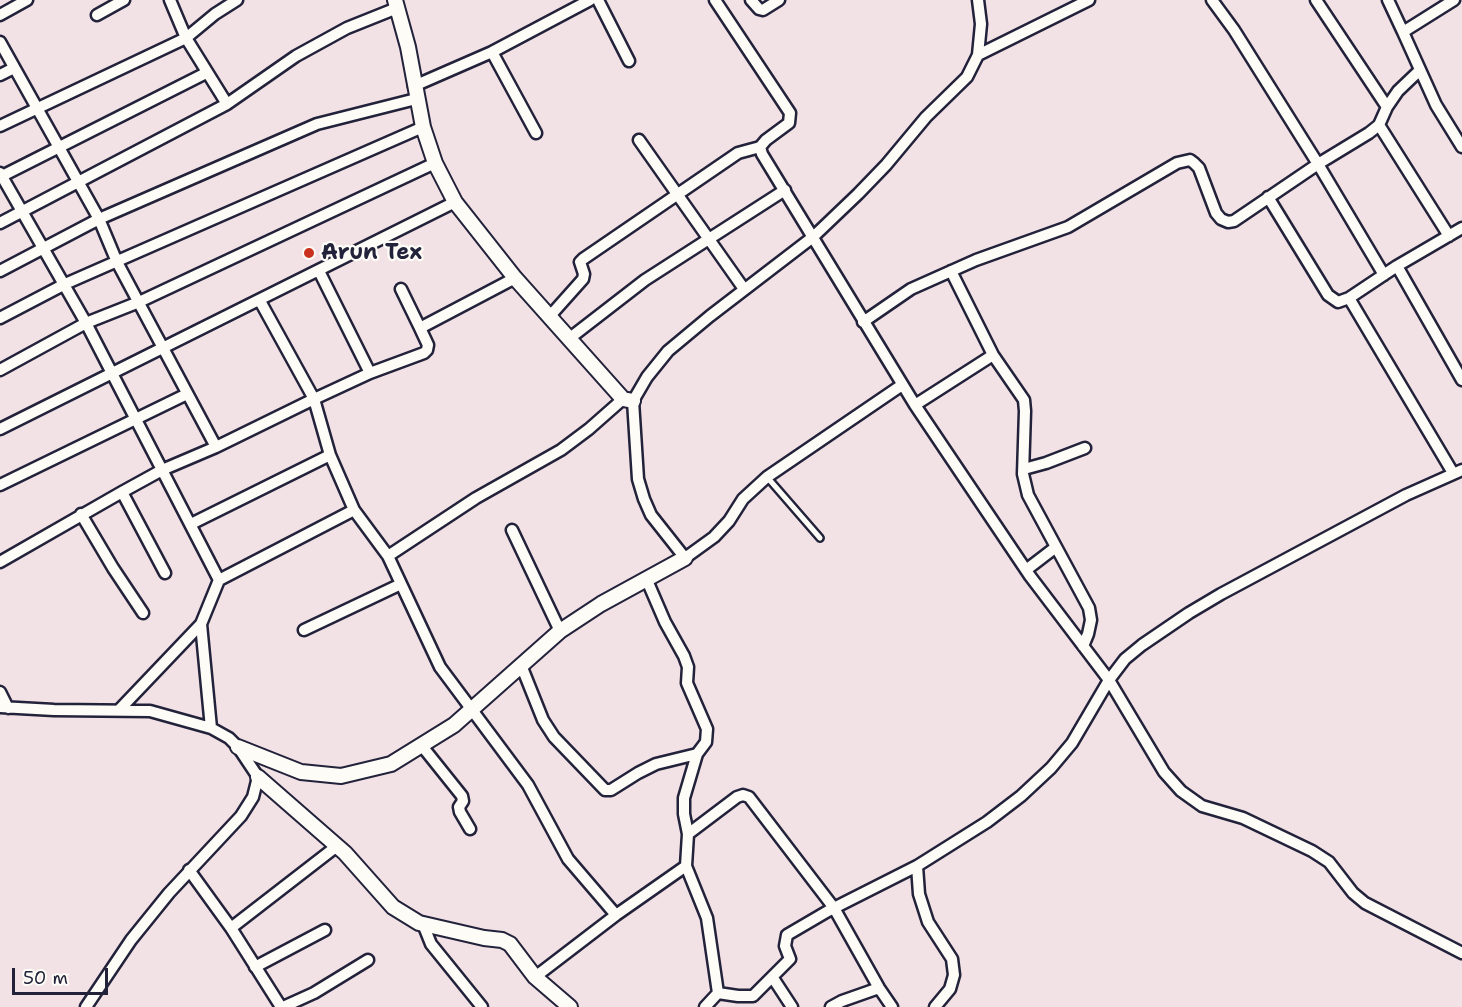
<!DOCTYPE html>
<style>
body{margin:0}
#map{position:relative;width:1462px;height:1007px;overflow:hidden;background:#f3e2e5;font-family:"Shantell Sans",sans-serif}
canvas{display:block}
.scale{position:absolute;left:12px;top:968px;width:96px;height:27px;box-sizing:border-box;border:3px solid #22223b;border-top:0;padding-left:8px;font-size:18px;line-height:21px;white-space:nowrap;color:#22223b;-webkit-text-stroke:4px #fdfcf7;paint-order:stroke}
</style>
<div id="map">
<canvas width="1462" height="1007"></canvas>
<div class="scale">50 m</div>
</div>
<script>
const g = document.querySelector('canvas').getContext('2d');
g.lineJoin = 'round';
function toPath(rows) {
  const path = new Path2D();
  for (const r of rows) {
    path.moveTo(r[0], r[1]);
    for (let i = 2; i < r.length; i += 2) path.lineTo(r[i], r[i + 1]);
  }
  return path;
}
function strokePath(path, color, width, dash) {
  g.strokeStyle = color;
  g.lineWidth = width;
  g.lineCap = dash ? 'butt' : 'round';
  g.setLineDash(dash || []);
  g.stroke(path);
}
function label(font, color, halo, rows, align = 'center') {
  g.font = font + ' "Shantell Sans",sans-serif';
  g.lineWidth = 4.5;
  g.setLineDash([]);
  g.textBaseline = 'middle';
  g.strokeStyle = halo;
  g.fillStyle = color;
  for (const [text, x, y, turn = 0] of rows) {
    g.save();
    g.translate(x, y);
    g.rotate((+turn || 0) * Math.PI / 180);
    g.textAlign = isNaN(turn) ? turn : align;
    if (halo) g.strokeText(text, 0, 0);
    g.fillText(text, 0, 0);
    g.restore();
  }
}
const service = toPath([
 [767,477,820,538]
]);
const minor = toPath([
 [170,0,186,38,227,104],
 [598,0,629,61],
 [715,0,790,113,789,123,766,140,760,147,762,154,915,405,1030,576,1109,680,1164,772,1181,791,1202,806,1243,818,1312,851,1329,862,1353,893,1365,903,1462,953],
 [751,0,759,9,763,10,779,0],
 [1212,0,1234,30,1318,164,1384,275],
 [1316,0,1387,107],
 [1388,0,1403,32,1454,0],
 [0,15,27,0],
 [97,15,124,0],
 [1403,32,1436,105,1462,147],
 [0,42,99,219,117,262,216,447,162,470,122,492,0,562],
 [492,52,536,133],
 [978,55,1089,0],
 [0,75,14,68],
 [414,86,492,52,590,0],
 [1379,125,1449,236],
 [0,126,186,38,215,14,237,0],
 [639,140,744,289],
 [0,173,86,323,219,580,201,624,120,709],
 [0,177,206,73],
 [1268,197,1328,295,1338,302,1349,298,1397,266,1462,228],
 [0,223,227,104,296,56,347,28,397,8],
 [1397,266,1462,380],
 [0,271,99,219,317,124,416,99],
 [319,271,370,373],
 [951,271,993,355,1024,400,1025,411,1023,474,1028,495,1089,608,1091,620,1088,634,1083,646],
 [401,289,420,328],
 [1349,298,1453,473],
 [260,301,314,399,370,373,424,353,427,350,428,345,420,328,515,278],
 [550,316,583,279,584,274,580,262,583,259,738,153,760,147],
 [0,318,65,284,423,127],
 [863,322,911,289,976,260,1068,227,1177,163,1190,160,1194,163,1199,168,1216,213,1221,219,1228,222,1234,221,1318,164,1369,133,1379,125,1387,107,1398,91,1420,70],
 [570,338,645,280,785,190],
 [0,370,86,323,139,302,435,163],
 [902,385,767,477,743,499,729,521,714,537,685,558,651,515,644,499,638,479,633,401,647,377,668,351,710,316,813,237,858,194,886,165,926,117,967,77,978,55,981,24,978,0],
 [915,405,993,355],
 [0,429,455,202],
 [216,447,314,399,330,455,354,510,219,580],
 [1024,469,1046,463,1085,448],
 [0,485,187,394],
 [122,492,165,573],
 [354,510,388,556,440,667,528,785,568,859,616,915],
 [81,514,113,568,143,613],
 [191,524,330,455],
 [512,530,560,631],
 [388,556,476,498,561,450,589,429,623,399],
 [1026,570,1056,547],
 [646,578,665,622,684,656,688,667,687,683,707,729,706,742,697,754,684,798,684,814,688,834,686,866,707,918,718,993,705,1007],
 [201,624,211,728],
 [304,630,401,584],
 [521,665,543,720,554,737,605,790,611,790,638,773,656,764,697,754],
 [0,692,8,708],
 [0,707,54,710,150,711,211,728,229,738,238,747,258,777,253,797,241,816,169,893,131,940,86,1007],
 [422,746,462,796,463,801,459,807,460,812,470,829],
 [688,834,737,797,743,795,749,797,834,908,879,988,892,1007],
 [917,866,919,894,928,922,952,959,954,975,950,989,935,1007],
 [189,870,231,928,281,1007],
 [423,924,431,944,482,1007],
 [231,928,337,846],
 [255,967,325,930],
 [535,977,616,915,686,866],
 [773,978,792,1007],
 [718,993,738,996,753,996,790,959,785,946,787,935,828,911,917,866,987,822,1021,796,1051,768,1072,743,1109,680,1125,659,1142,645,1189,613,1221,594,1406,495,1462,470],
 [283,1007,314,993,368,960],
 [831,1007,842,1001,879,988]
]);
const tertiary = toPath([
 [395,0,408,47,423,127,435,163,455,202,515,278,623,399,633,401],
 [238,747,301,772,341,776,391,764,454,725,560,631,601,604,685,558],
 [258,777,345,853,393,907,419,923,484,938,502,940,510,944,535,977,570,1007]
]);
const markers = [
 [309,253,6,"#c8321e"]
];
const poiNames = [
 ["Arun Tex",321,253]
];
strokePath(service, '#22223b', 10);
strokePath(minor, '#22223b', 15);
strokePath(tertiary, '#22223b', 18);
strokePath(service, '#fdfcf7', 5);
strokePath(minor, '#fdfcf7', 10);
strokePath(tertiary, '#fdfcf7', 14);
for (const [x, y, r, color] of markers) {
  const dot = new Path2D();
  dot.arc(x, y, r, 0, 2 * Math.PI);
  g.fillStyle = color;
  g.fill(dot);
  strokePath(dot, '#fdfcf7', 2);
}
label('bold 22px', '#22223b', '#fdfcf7', poiNames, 'left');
</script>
